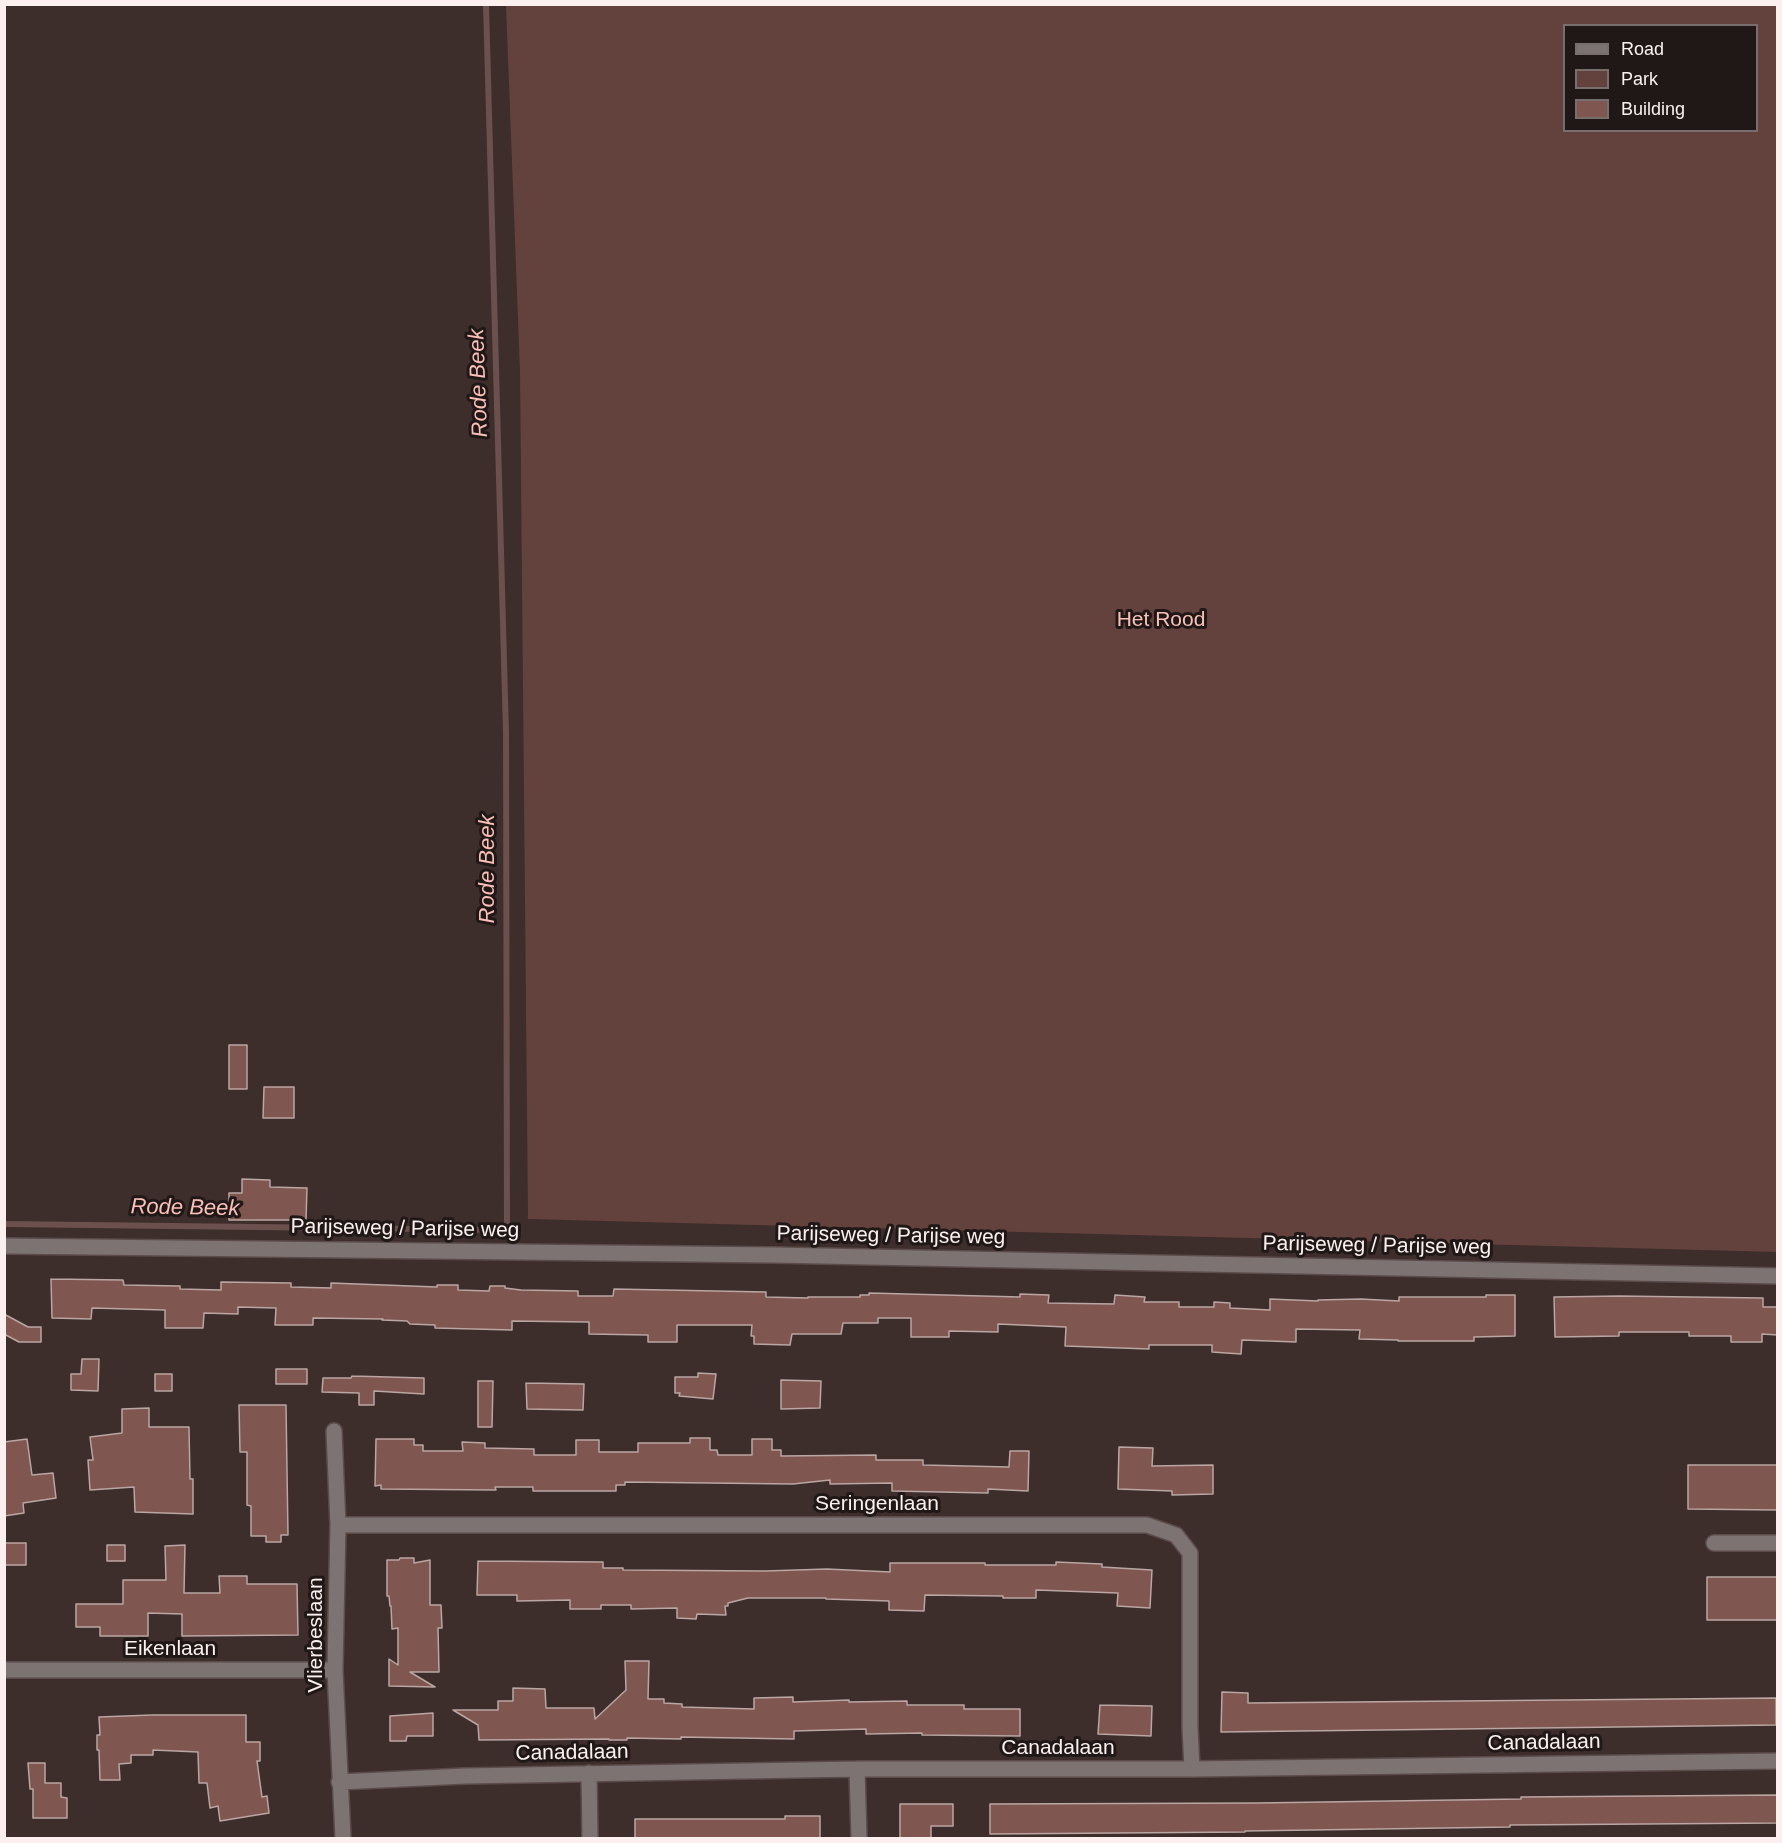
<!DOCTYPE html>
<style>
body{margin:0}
#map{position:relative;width:1782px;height:1843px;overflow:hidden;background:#3d2d2b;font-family:Arial,sans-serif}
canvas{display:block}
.frame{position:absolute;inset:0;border:6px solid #fbf0ee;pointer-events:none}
.legend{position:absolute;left:1563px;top:24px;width:195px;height:108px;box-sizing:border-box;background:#1f1817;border:2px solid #776e6d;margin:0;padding:8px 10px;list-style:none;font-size:18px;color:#fbf0ee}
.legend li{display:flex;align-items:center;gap:12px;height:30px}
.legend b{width:30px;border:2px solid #776e6d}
</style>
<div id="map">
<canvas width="1782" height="1843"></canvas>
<div class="frame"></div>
<ul class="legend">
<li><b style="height:8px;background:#7c7372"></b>Road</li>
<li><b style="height:16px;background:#63413d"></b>Park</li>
<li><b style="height:16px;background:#805651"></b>Building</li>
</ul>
</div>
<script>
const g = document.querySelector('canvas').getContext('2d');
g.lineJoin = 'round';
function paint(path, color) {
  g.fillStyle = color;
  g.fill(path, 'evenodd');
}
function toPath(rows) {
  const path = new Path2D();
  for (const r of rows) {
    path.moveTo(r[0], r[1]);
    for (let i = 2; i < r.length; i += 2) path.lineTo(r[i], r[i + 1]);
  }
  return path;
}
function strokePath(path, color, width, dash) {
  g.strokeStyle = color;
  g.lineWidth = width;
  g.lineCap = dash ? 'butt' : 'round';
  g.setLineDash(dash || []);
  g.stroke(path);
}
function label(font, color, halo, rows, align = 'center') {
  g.font = font + ' Arial,sans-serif';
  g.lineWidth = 6;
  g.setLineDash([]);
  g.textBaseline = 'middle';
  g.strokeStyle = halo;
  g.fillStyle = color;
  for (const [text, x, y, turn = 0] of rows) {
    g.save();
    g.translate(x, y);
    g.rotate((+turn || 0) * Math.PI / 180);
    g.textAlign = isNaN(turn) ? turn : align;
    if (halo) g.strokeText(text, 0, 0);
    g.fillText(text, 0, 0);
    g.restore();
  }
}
const green = toPath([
 [506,5,1777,5,1777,1252,528,1219,520,372],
 [1564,26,1756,26,1756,130,1564,130]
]);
const stream = toPath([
 [4,1224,507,1230,506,733,486,4]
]);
const building = toPath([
 [229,1045,247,1045,247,1089,229,1089,229,1045],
 [264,1087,294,1087,294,1118,263,1118,264,1087],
 [242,1179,270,1180,270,1187,307,1188,306,1220,229,1220,229,1193,242,1193,242,1179],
 [51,1279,123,1280,124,1285,180,1286,180,1289,221,1290,221,1282,291,1283,291,1287,331,1288,331,1283,437,1287,437,1285,458,1285,458,1290,489,1291,490,1286,505,1286,505,1288,521,1290,578,1291,578,1296,613,1296,614,1289,766,1292,766,1297,808,1298,808,1297,860,1297,860,1295,869,1295,869,1293,1020,1297,1020,1294,1049,1295,1048,1303,1114,1304,1115,1295,1145,1297,1144,1302,1179,1302,1179,1307,1214,1307,1214,1302,1230,1303,1230,1308,1270,1310,1270,1299,1318,1301,1318,1300,1361,1299,1399,1301,1399,1297,1486,1297,1486,1295,1515,1295,1515,1336,1474,1337,1474,1341,1398,1341,1398,1340,1359,1339,1360,1330,1296,1329,1296,1342,1242,1340,1241,1354,1212,1352,1212,1345,1149,1345,1149,1349,1065,1346,1066,1327,998,1324,998,1332,949,1331,949,1337,911,1337,911,1318,878,1318,878,1323,843,1323,841,1334,792,1334,790,1345,754,1344,754,1336,751,1336,752,1325,677,1325,677,1342,648,1342,648,1335,589,1334,589,1322,512,1321,512,1330,435,1328,435,1325,410,1324,407,1321,382,1320,383,1319,313,1318,313,1325,275,1325,276,1308,238,1307,238,1314,204,1313,203,1328,165,1328,165,1310,92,1308,91,1319,52,1318,51,1279],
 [1619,1296,1763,1298,1763,1307,1778,1307,1778,1335,1762,1334,1762,1342,1731,1342,1731,1336,1689,1336,1689,1332,1619,1332,1619,1336,1555,1337,1554,1297,1619,1296],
 [4,1314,28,1327,41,1327,41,1342,19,1342,4,1334,4,1314],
 [82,1359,99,1359,98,1391,71,1390,71,1374,81,1374,82,1359],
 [276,1369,307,1369,307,1384,276,1384,276,1369],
 [698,1373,716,1374,713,1399,679,1396,680,1393,675,1393,675,1377,698,1377,698,1373],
 [155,1374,172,1374,172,1391,155,1391,155,1374],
 [352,1376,424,1378,424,1394,374,1391,374,1405,359,1405,359,1393,322,1392,323,1378,351,1378,352,1376],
 [781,1380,821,1381,820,1408,781,1409,781,1380],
 [478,1381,493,1381,492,1427,478,1427,478,1381],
 [526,1383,584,1384,583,1410,527,1409,526,1383],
 [239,1405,286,1405,288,1535,281,1535,281,1542,266,1542,266,1536,251,1536,251,1506,247,1505,247,1452,240,1452,239,1405],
 [149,1408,149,1427,189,1427,190,1479,193,1479,193,1514,135,1512,134,1487,90,1490,88,1460,93,1460,90,1437,122,1433,122,1409,149,1408],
 [690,1438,710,1438,710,1450,717,1450,718,1455,752,1455,752,1439,772,1439,772,1450,781,1450,781,1456,876,1455,876,1460,923,1460,923,1465,1009,1467,1010,1451,1029,1451,1028,1491,988,1489,988,1493,892,1491,892,1483,830,1484,830,1480,793,1484,625,1482,625,1485,616,1485,616,1491,533,1491,533,1487,495,1487,496,1490,381,1489,381,1485,375,1486,376,1439,414,1439,414,1445,423,1445,423,1451,463,1451,462,1442,485,1443,485,1448,534,1449,534,1455,576,1455,576,1440,599,1440,599,1452,638,1452,638,1443,690,1443,690,1438],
 [27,1439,32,1475,53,1473,56,1498,23,1503,24,1513,4,1516,4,1442,27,1439],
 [1119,1447,1153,1448,1152,1466,1213,1465,1213,1494,1172,1495,1172,1491,1118,1489,1119,1447],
 [1688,1465,1778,1465,1778,1510,1688,1509,1688,1465],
 [4,1543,26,1543,26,1565,4,1565,4,1543],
 [107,1545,125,1545,125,1561,107,1561,107,1545],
 [185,1545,184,1593,220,1593,219,1576,247,1576,247,1584,297,1584,298,1635,182,1636,182,1614,148,1613,148,1636,100,1636,100,1627,76,1627,76,1604,123,1604,123,1580,166,1580,165,1546,185,1545],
 [400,1558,414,1558,414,1563,430,1560,430,1605,441,1605,442,1628,438,1628,439,1672,410,1672,435,1687,389,1686,389,1659,398,1665,398,1628,392,1629,391,1606,390,1606,389,1596,387,1596,387,1560,399,1560,400,1558],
 [478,1561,603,1562,603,1568,623,1568,623,1570,765,1571,827,1569,890,1572,890,1563,985,1563,985,1565,1056,1565,1056,1562,1102,1564,1102,1567,1152,1570,1150,1608,1117,1606,1118,1593,1036,1590,1036,1598,1003,1598,1003,1596,925,1595,924,1611,889,1610,889,1601,826,1599,826,1598,748,1598,728,1603,728,1606,725,1606,726,1615,697,1614,696,1619,677,1618,677,1608,631,1609,631,1605,601,1605,601,1609,570,1609,570,1600,517,1601,517,1595,477,1595,478,1561],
 [1707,1577,1778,1577,1778,1620,1707,1620,1707,1577],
 [625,1661,649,1661,648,1699,664,1699,664,1703,682,1704,682,1707,754,1709,754,1698,793,1697,793,1702,849,1700,849,1702,907,1701,907,1705,964,1705,964,1709,1020,1709,1020,1736,922,1735,922,1733,866,1734,866,1729,794,1731,794,1739,681,1737,681,1739,627,1738,627,1740,609,1740,609,1739,479,1740,478,1725,453,1710,498,1710,498,1701,513,1701,513,1688,545,1689,546,1708,594,1708,595,1719,626,1690,625,1661],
 [1222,1692,1248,1693,1248,1703,1776,1698,1776,1725,1221,1732,1222,1692],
 [1100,1705,1152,1706,1151,1736,1098,1734,1100,1705],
 [433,1713,433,1736,407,1736,406,1741,390,1741,390,1716,433,1713],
 [152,1715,246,1715,246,1742,260,1742,260,1761,257,1761,262,1797,267,1796,269,1813,220,1821,218,1806,210,1808,207,1783,199,1783,198,1752,153,1750,153,1755,131,1755,131,1763,119,1764,120,1780,100,1780,99,1750,97,1750,97,1735,100,1735,99,1717,152,1715],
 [28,1763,45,1763,45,1783,61,1783,61,1797,67,1798,67,1818,33,1818,33,1789,30,1789,28,1763],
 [1778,1795,1778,1823,1510,1825,1510,1827,1245,1831,1245,1832,990,1834,990,1804,1257,1803,1521,1799,1521,1797,1778,1795],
 [900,1804,953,1804,953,1826,931,1826,931,1839,900,1839,900,1804],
 [785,1816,820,1816,820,1839,635,1839,635,1819,785,1819,785,1816]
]);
const minor = toPath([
 [4,1246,774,1255,1778,1276],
 [334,1431,338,1525,335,1670,343,1838],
 [338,1525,1147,1525,1176,1535,1190,1553,1190,1727,1192,1769],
 [1714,1543,1778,1543],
 [4,1670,335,1670],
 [857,1769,859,1838],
 [589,1773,590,1838],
 [339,1782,465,1776,857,1769,1192,1769,1778,1761]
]);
const parkNames = [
 ["Het Rood",1161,620]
];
const streetNames = [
 ["Parijseweg / Parijse weg",405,1229,1],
 ["Parijseweg / Parijse weg",891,1236,1],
 ["Parijseweg / Parijse weg",1377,1246,1],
 ["Seringenlaan",877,1504],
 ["Vlierbeslaan",316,1635,-90],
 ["Eikenlaan",170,1649],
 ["Canadalaan",1544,1743,-1],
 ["Canadalaan",1058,1748],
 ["Canadalaan",572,1753,-1]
];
const waterNames = [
 ["Rode Beek",479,383,-92],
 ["Rode Beek",488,869,-90],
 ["Rode Beek",185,1208,1]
];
paint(green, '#63413d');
strokePath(stream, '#6b504e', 6);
paint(building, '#805651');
strokePath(building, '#baa6a3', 1.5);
strokePath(minor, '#5b4c4a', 18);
strokePath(minor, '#7c7372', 15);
label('21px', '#fbbfb8', '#1f1817', parkNames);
label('21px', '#fbf0ee', '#1f1817', streetNames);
label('italic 22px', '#fbbfb8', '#1f1817', waterNames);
</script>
